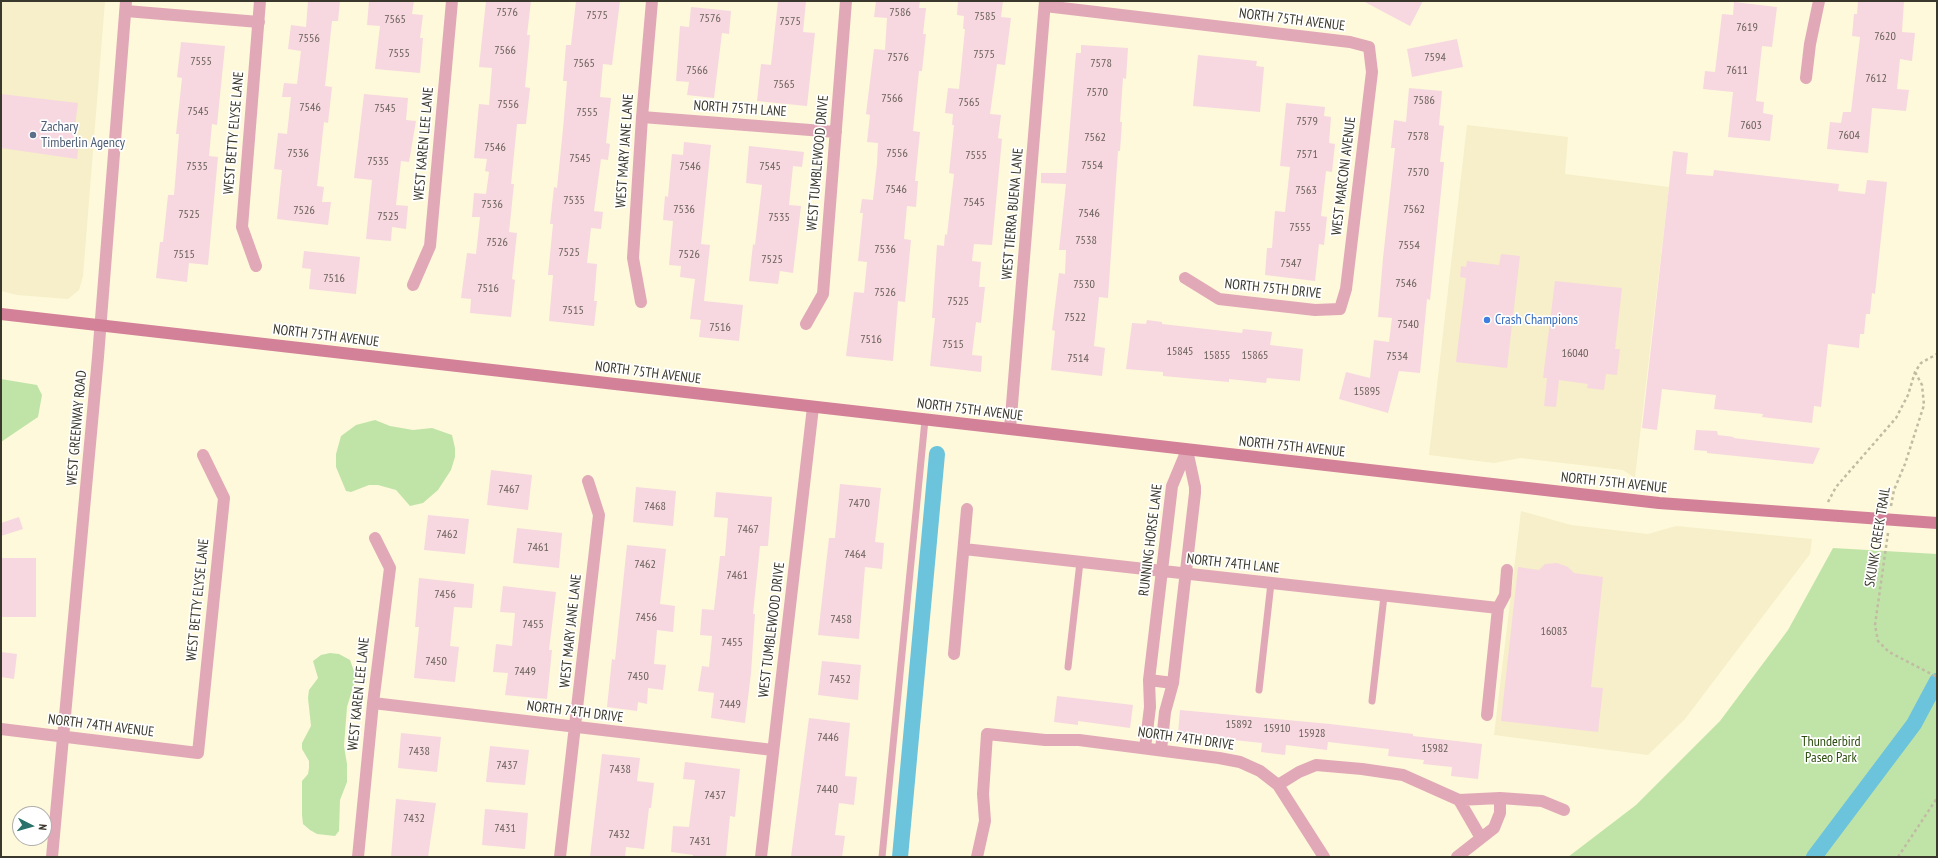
<!DOCTYPE html>
<style>
body{margin:0}
#map{position:relative;width:1938px;height:858px;overflow:hidden;background:#fef9da;font-family:"PT Sans Narrow",sans-serif}
canvas{display:block}
.frame{position:absolute;inset:0;border:2px solid #3a382c;pointer-events:none}
.north{position:absolute;left:12px;top:806px;width:40px;height:40px;box-sizing:border-box;background:#fff;border:1px solid #b0afab;border-radius:50%;rotate:96deg;font-size:11px;font-weight:700;line-height:16px;text-align:center;color:#3a382c}
.north::after{content:'';display:block;margin:auto;width:14px;height:18px;background:#29716a;clip-path:polygon(50% 0,100% 100%,50% 72%,0 100%)}
</style>
<div id="map">
<canvas width="1938" height="858"></canvas>
<div class="frame"></div>
<div class="north">N</div>
</div>
<script>
const g = document.querySelector('canvas').getContext('2d');
g.lineJoin = 'round';
function paint(path, color) {
  g.fillStyle = color;
  g.fill(path, 'evenodd');
}
function toPath(rows) {
  const path = new Path2D();
  for (const r of rows) {
    path.moveTo(r[0], r[1]);
    for (let i = 2; i < r.length; i += 2) path.lineTo(r[i], r[i + 1]);
  }
  return path;
}
function strokePath(path, color, width, dash) {
  g.strokeStyle = color;
  g.lineWidth = width;
  g.lineCap = dash ? 'butt' : 'round';
  g.setLineDash(dash || []);
  g.stroke(path);
}
function label(font, color, halo, rows, align = 'center') {
  g.font = font + ' "PT Sans Narrow",sans-serif';
  g.lineWidth = 3.5;
  g.setLineDash([]);
  g.textBaseline = 'middle';
  g.strokeStyle = halo;
  g.fillStyle = color;
  for (const [text, x, y, turn = 0] of rows) {
    g.save();
    g.translate(x, y);
    g.rotate((+turn || 0) * Math.PI / 180);
    g.textAlign = isNaN(turn) ? turn : align;
    if (halo) g.strokeText(text, 0, 0);
    g.fillText(text, 0, 0);
    g.restore();
  }
}
const built = toPath([
 [1,1,105,1,83,276,79,290,68,299,17,295,1,291],
 [1467,125,1568,137,1565,174,1669,187,1635,478,1623,470,1520,458,1494,463,1429,455],
 [1521,511,1571,525,1648,534,1676,526,1812,539,1810,554,1685,719,1648,755,1494,735]
]);
const green = toPath([
 [1,379,37,385,42,395,38,417,1,442],
 [375,420,390,426,413,430,432,428,452,435,455,448,455,457,451,470,438,490,423,503,410,506,396,490,378,485,369,485,351,492,346,491,336,467,336,454,341,436,356,425],
 [1833,548,1937,554,1937,857,1568,857,1636,805,1720,721,1788,630],
 [330,653,339,654,350,660,356,677,347,707,344,746,347,764,347,782,340,800,339,831,335,836,317,834,310,830,303,824,302,815,302,781,308,774,309,768,309,761,302,749,302,743,311,726,308,698,309,690,318,678,313,661,321,655]
]);
const canal = toPath([
 [900,857,937,454],
 [1814,857,1914,724,1937,681]
]);
const building = toPath([
 [308,1,340,1,338,21,332,21,325,86,332,87,328,123,324,122,317,186,324,187,322,202,331,202,328,225,277,219,282,170,274,169,278,133,287,134,291,97,282,97,284,83,297,84,301,51,288,49,291,25,306,27],
 [369,1,414,1,412,14,423,15,420,38,423,38,420,73,375,69,380,26,367,25],
 [486,1,531,1,527,35,530,35,525,87,530,88,526,124,517,124,511,184,514,184,509,232,517,233,512,279,515,280,511,317,470,313,471,299,461,298,467,253,476,254,480,217,472,217,474,193,486,194,489,172,485,171,487,159,474,158,479,104,489,105,492,68,479,67],
 [576,1,620,1,612,65,603,64,600,97,611,98,606,143,610,144,608,160,601,159,594,211,603,212,601,229,591,228,587,263,597,264,594,301,597,301,594,326,549,321,553,275,548,275,553,224,550,224,554,187,557,188,563,129,567,81,563,81,566,45,571,45],
 [778,1,806,1,803,32,815,33,807,106,757,101,761,64,771,65],
 [876,1,920,1,919,8,926,8,923,34,926,34,922,71,919,71,913,131,920,132,915,181,918,181,916,207,907,206,904,239,911,240,905,302,898,301,893,361,846,356,854,292,864,293,867,262,858,261,863,213,860,213,862,199,873,200,877,164,878,143,867,142,870,115,866,114,874,49,885,50,887,18,874,17],
 [958,1,1003,1,1001,17,1011,18,1005,65,997,64,990,114,1001,115,998,138,1002,139,992,245,974,244,972,261,981,262,979,287,985,287,981,323,976,322,972,355,982,356,981,372,930,366,935,318,932,318,937,245,944,246,945,234,947,235,954,174,949,173,954,125,952,125,953,114,945,113,948,88,959,89,965,29,963,29,964,16,957,15],
 [1363,1,1423,1,1410,26],
 [1858,1,1904,1,1902,32,1915,33,1912,61,1900,59,1897,89,1909,90,1906,111,1872,108,1868,153,1827,149,1830,122,1841,123,1843,112,1851,112,1860,37,1852,36,1854,14,1857,14],
 [1734,2,1777,7,1772,47,1762,46,1756,101,1764,102,1763,113,1773,115,1770,141,1728,137,1733,92,1703,89,1705,71,1715,72,1722,14,1733,15],
 [691,7,731,11,729,34,722,33,714,98,687,95,689,82,676,81,680,26,689,27],
 [1457,39,1463,67,1412,77,1407,49],
 [181,42,225,46,217,125,212,124,209,156,218,157,208,265,189,263,187,282,156,278,160,242,163,242,168,195,174,195,179,134,176,134,182,78,177,77],
 [1081,45,1128,48,1126,79,1123,78,1120,122,1122,122,1120,151,1118,151,1108,298,1099,297,1094,346,1105,348,1102,376,1051,370,1055,331,1052,330,1059,273,1065,274,1066,250,1059,250,1066,184,1041,183,1041,173,1066,173,1076,53,1081,53],
 [1198,55,1257,61,1256,66,1264,67,1260,112,1193,106],
 [1409,88,1442,91,1439,125,1444,126,1440,162,1444,162,1430,300,1427,299,1420,373,1399,371,1388,413,1339,399,1346,372,1370,378,1374,340,1389,342,1392,318,1378,317,1383,258,1395,148,1391,148,1394,120,1406,122],
 [1,94,78,103,73,141,79,142,77,159,1,148],
 [364,94,408,98,406,120,416,121,409,162,401,161,396,205,408,206,406,229,392,227,391,241,366,239,372,180,354,178],
 [1286,103,1325,107,1324,116,1331,117,1329,143,1335,144,1332,172,1326,171,1321,216,1327,217,1324,245,1319,244,1315,281,1265,275,1267,248,1272,248,1275,211,1285,212,1290,167,1280,166],
 [684,142,711,145,701,244,710,245,704,301,743,305,739,341,699,337,701,320,690,319,695,279,680,277,681,266,669,265,673,221,663,220,665,196,668,197,672,154,683,155],
 [749,146,804,152,802,167,793,166,789,205,801,206,793,273,780,271,778,284,749,281,753,244,755,245,762,185,746,183],
 [1673,151,1688,153,1686,174,1713,176,1714,170,1839,184,1838,191,1865,194,1867,180,1887,182,1875,294,1872,293,1870,314,1866,314,1864,334,1860,334,1859,348,1828,344,1821,407,1814,406,1812,423,1762,417,1763,414,1714,409,1716,395,1662,389,1657,430,1642,428],
 [304,251,360,257,356,294,309,289,311,269,302,268],
 [1501,254,1520,256,1507,368,1456,362,1466,278,1460,277,1461,266,1466,267,1467,261,1499,265],
 [1555,281,1622,288,1615,349,1620,349,1617,375,1606,374,1604,390,1587,388,1588,384,1559,380,1556,407,1544,406,1547,378,1543,378],
 [1147,320,1162,322,1162,324,1242,333,1243,329,1272,332,1270,345,1303,349,1300,381,1267,378,1266,383,1229,379,1229,382,1163,376,1163,372,1126,369,1132,323,1146,324],
 [1696,430,1717,431,1718,435,1734,437,1733,438,1820,448,1813,464,1707,453,1707,451,1694,450],
 [491,470,532,475,528,510,487,505],
 [840,484,881,488,875,542,884,543,882,569,865,567,859,639,818,635,829,538,835,538],
 [636,487,676,491,673,526,633,522],
 [716,492,772,497,768,546,760,546,753,614,755,614,751,673,745,723,711,718,714,693,698,691,702,666,709,667,712,636,700,635,702,609,714,610,720,556,725,556,728,518,714,517],
 [428,515,469,519,465,554,424,550],
 [19,517,23,529,1,536,1,523],
 [517,528,562,533,559,568,513,563],
 [627,545,666,549,660,604,675,606,673,632,657,630,654,664,666,665,663,690,648,688,647,704,638,702,637,711,607,707,612,659,615,660],
 [1,558,36,558,36,617,1,617],
 [1557,563,1568,567,1574,573,1603,577,1591,687,1603,688,1598,732,1501,721,1518,567,1539,570,1545,564],
 [419,578,474,584,472,608,454,607,450,646,459,647,455,682,414,678,419,627,415,627],
 [503,586,556,592,549,650,552,650,547,699,505,695,508,673,493,672,496,644,512,646,515,613,500,612],
 [1,652,17,654,14,679,1,677],
 [822,661,861,665,858,700,818,695],
 [1057,696,1133,705,1130,728,1078,721,1078,725,1054,722],
 [1180,710,1330,724,1413,734,1413,736,1482,744,1478,779,1451,776,1452,767,1423,764,1424,760,1388,756,1389,749,1328,742,1327,750,1286,745,1285,755,1261,752,1262,743,1178,734],
 [809,718,850,723,845,776,857,777,854,805,839,803,835,835,845,836,842,857,791,857],
 [401,733,441,737,437,772,398,768],
 [490,746,529,750,525,785,486,782],
 [602,754,640,758,637,781,654,783,651,808,649,808,644,849,626,847,625,857,590,857],
 [685,762,740,769,735,817,730,816,726,857,693,857,693,855,671,852,673,826,689,827,695,780,683,779],
 [396,799,436,803,428,857,391,857],
 [485,809,528,813,525,849,482,845]
]);
const path = toPath([
 [1828,502,1836,487,1896,418,1908,395,1915,372,1921,363,1937,354],
 [1891,506,1894,490,1905,464,1924,405,1922,385,1915,372],
 [1888,533,1875,625,1878,641,1889,652,1937,677],
 [1898,857,1937,798]
]);
const service = toPath([
 [1068,667,1080,562],
 [1259,690,1271,583],
 [1372,701,1384,596],
 [882,857,925,420]
]);
const minor = toPath([
 [1045,6,1350,42,1369,47,1372,72,1346,289,1340,309,1315,310,1219,299,1185,278],
 [126,11,259,22],
 [1806,78,1810,44,1819,1],
 [642,117,836,132],
 [256,266,242,227,260,1],
 [413,285,430,246,452,1],
 [641,302,633,258,642,117,652,1],
 [806,324,823,294,846,1],
 [1010,429,1045,1],
 [964,549,1498,608],
 [954,654,967,509],
 [1149,680,1173,683],
 [373,703,773,750],
 [1487,715,1498,608,1505,595,1507,570],
 [1,729,198,753,224,498,203,455],
 [1145,748,1150,707,1149,680,1172,486,1187,450],
 [1161,750,1165,712,1173,683,1195,493,1195,487,1187,450],
 [1278,785,1299,772,1316,765,1362,769,1403,775,1459,800,1500,798,1542,801,1564,810],
 [1459,800,1481,838],
 [358,857,373,703,390,568,375,538],
 [560,857,599,515,588,481],
 [761,857,813,407],
 [977,857,985,821,983,794,987,734,1045,740,1079,740,1219,758,1240,762,1260,771,1278,785,1324,857],
 [1457,857,1494,828,1500,813,1500,798]
]);
const tertiary = toPath([
 [52,857,98,357,126,1]
]);
const secondary = toPath([
 [1,314,1659,503,1840,516]
]);
const secondaryBridge = toPath([
 [1840,516,1937,523]
]);
const markers = [
 [33,135,4,"#5c6f8a"],
 [1487,320,4,"#3f7fe0"]
];
const numberNames = [
 ["7576",507,13],
 ["7586",900,13],
 ["7575",597,16],
 ["7585",985,17],
 ["7576",710,19],
 ["7565",395,20],
 ["7575",790,22],
 ["7619",1747,28],
 ["7620",1885,37],
 ["7556",309,39],
 ["7566",505,51],
 ["7555",399,54],
 ["7575",984,55],
 ["7576",898,58],
 ["7594",1435,58],
 ["7555",201,62],
 ["7565",584,64],
 ["7578",1101,64],
 ["7566",697,71],
 ["7611",1737,71],
 ["7612",1876,79],
 ["7565",784,85],
 ["7570",1097,93],
 ["7566",892,99],
 ["7586",1424,101],
 ["7565",969,103],
 ["7556",508,105],
 ["7546",310,108],
 ["7545",385,109],
 ["7545",198,112],
 ["7555",587,113],
 ["7579",1307,122],
 ["7603",1751,126],
 ["7604",1849,136],
 ["7578",1418,137],
 ["7562",1095,138],
 ["7546",495,148],
 ["7536",298,154],
 ["7556",897,154],
 ["7571",1307,155],
 ["7555",976,156],
 ["7545",580,159],
 ["7535",378,162],
 ["7554",1092,166],
 ["7535",197,167],
 ["7546",690,167],
 ["7545",770,167],
 ["7570",1418,173],
 ["7546",896,190],
 ["7563",1306,191],
 ["7535",574,201],
 ["7545",974,203],
 ["7536",492,205],
 ["7536",684,210],
 ["7562",1414,210],
 ["7526",304,211],
 ["7546",1089,214],
 ["7525",189,215],
 ["7525",388,217],
 ["7535",779,218],
 ["7555",1300,228],
 ["7538",1086,241],
 ["7526",497,243],
 ["7554",1409,246],
 ["7536",885,250],
 ["7525",569,253],
 ["7515",184,255],
 ["7526",689,255],
 ["7525",772,260],
 ["7547",1291,264],
 ["7516",334,279],
 ["7546",1406,284],
 ["7530",1084,285],
 ["7516",488,289],
 ["7526",885,293],
 ["7525",958,302],
 ["7515",573,311],
 ["7522",1075,318],
 ["7540",1408,325],
 ["7516",720,328],
 ["7516",871,340],
 ["7515",953,345],
 ["15845",1180,352],
 ["16040",1575,354],
 ["15855",1217,356],
 ["15865",1255,356],
 ["7534",1397,357],
 ["7514",1078,359],
 ["15895",1367,392],
 ["7467",509,490],
 ["7470",859,504],
 ["7468",655,507],
 ["7467",748,530],
 ["7462",447,535],
 ["7461",538,548],
 ["7464",855,555],
 ["7462",645,565],
 ["7461",737,576],
 ["7456",445,595],
 ["7456",646,618],
 ["7458",841,620],
 ["7455",533,625],
 ["16083",1554,632],
 ["7455",732,643],
 ["7450",436,662],
 ["7449",525,672],
 ["7450",638,677],
 ["7452",840,680],
 ["7449",730,705],
 ["15892",1239,725],
 ["15910",1277,729],
 ["15928",1312,734],
 ["7446",828,738],
 ["15982",1435,749],
 ["7438",419,752],
 ["7437",507,766],
 ["7438",620,770],
 ["7440",827,790],
 ["7437",715,796],
 ["7432",414,819],
 ["7431",505,829],
 ["7432",619,835],
 ["7431",700,842]
];
const streetNames = [
 ["NORTH 75TH AVENUE",1292,20,7],
 ["NORTH 75TH LANE",740,109,4],
 ["WEST BETTY ELYSE LANE",234,133,-85],
 ["WEST KAREN LEE LANE",424,144,-85],
 ["WEST MARY JANE LANE",625,151,-86],
 ["WEST TUMBLEWOOD DRIVE",818,163,-85],
 ["WEST MARCONI AVENUE",1344,176,-83],
 ["WEST TIERRA BUENA LANE",1013,214,-85],
 ["NORTH 75TH DRIVE",1273,289,6],
 ["NORTH 75TH AVENUE",326,336,7],
 ["NORTH 75TH AVENUE",648,373,7],
 ["NORTH 75TH AVENUE",970,410,7],
 ["WEST GREENWAY ROAD",77,428,-85],
 ["NORTH 75TH AVENUE",1292,447,6],
 ["NORTH 75TH AVENUE",1614,483,6],
 ["SKUNK CREEK TRAIL",1878,537,-81],
 ["RUNNING HORSE LANE",1151,540,-83],
 ["NORTH 74TH LANE",1233,564,6],
 ["WEST BETTY ELYSE LANE",198,600,-84],
 ["WEST TUMBLEWOOD DRIVE",772,630,-83],
 ["WEST MARY JANE LANE",571,631,-84],
 ["WEST KAREN LEE LANE",359,694,-84],
 ["NORTH 74TH DRIVE",575,712,7],
 ["NORTH 74TH AVENUE",101,726,7],
 ["NORTH 74TH DRIVE",1186,739,8]
];
const serviceNames = [
 ["Zachary",41,127],
 ["Timberlin Agency",41,143]
];
const shopNames = [
 ["Crash Champions",1495,320]
];
const parkNames = [
 ["Thunderbird",1831,742],
 ["Paseo Park",1831,758]
];
paint(built, '#f6efc9');
paint(green, '#c0e4a8');
strokePath(canal, '#6cc3dc', 16);
paint(building, '#f7d8e0');
strokePath(path, '#c0bca3', 2.5, [3, 3]);
strokePath(service, '#e1a9b7', 7);
strokePath(minor, '#e1a9b7', 12);
strokePath(tertiary, '#e1a9b7', 12);
strokePath(secondary, '#d28198', 12);
strokePath(secondaryBridge, '#d28198', 12);
for (const [x, y, r, color] of markers) {
  const dot = new Path2D();
  dot.arc(x, y, r, 0, 2 * Math.PI);
  g.fillStyle = color;
  g.fill(dot);
  strokePath(dot, '#fff', 1.5);
}
label('12px', '#696059', null, numberNames);
label('14px', '#3a382c', '#fff', streetNames);
label('14px', '#4e5e75', '#fff', serviceNames, 'left');
label('14px', '#366cbe', '#fff', shopNames, 'left');
label('14px', '#2c4d0e', '#fff', parkNames);
</script>
